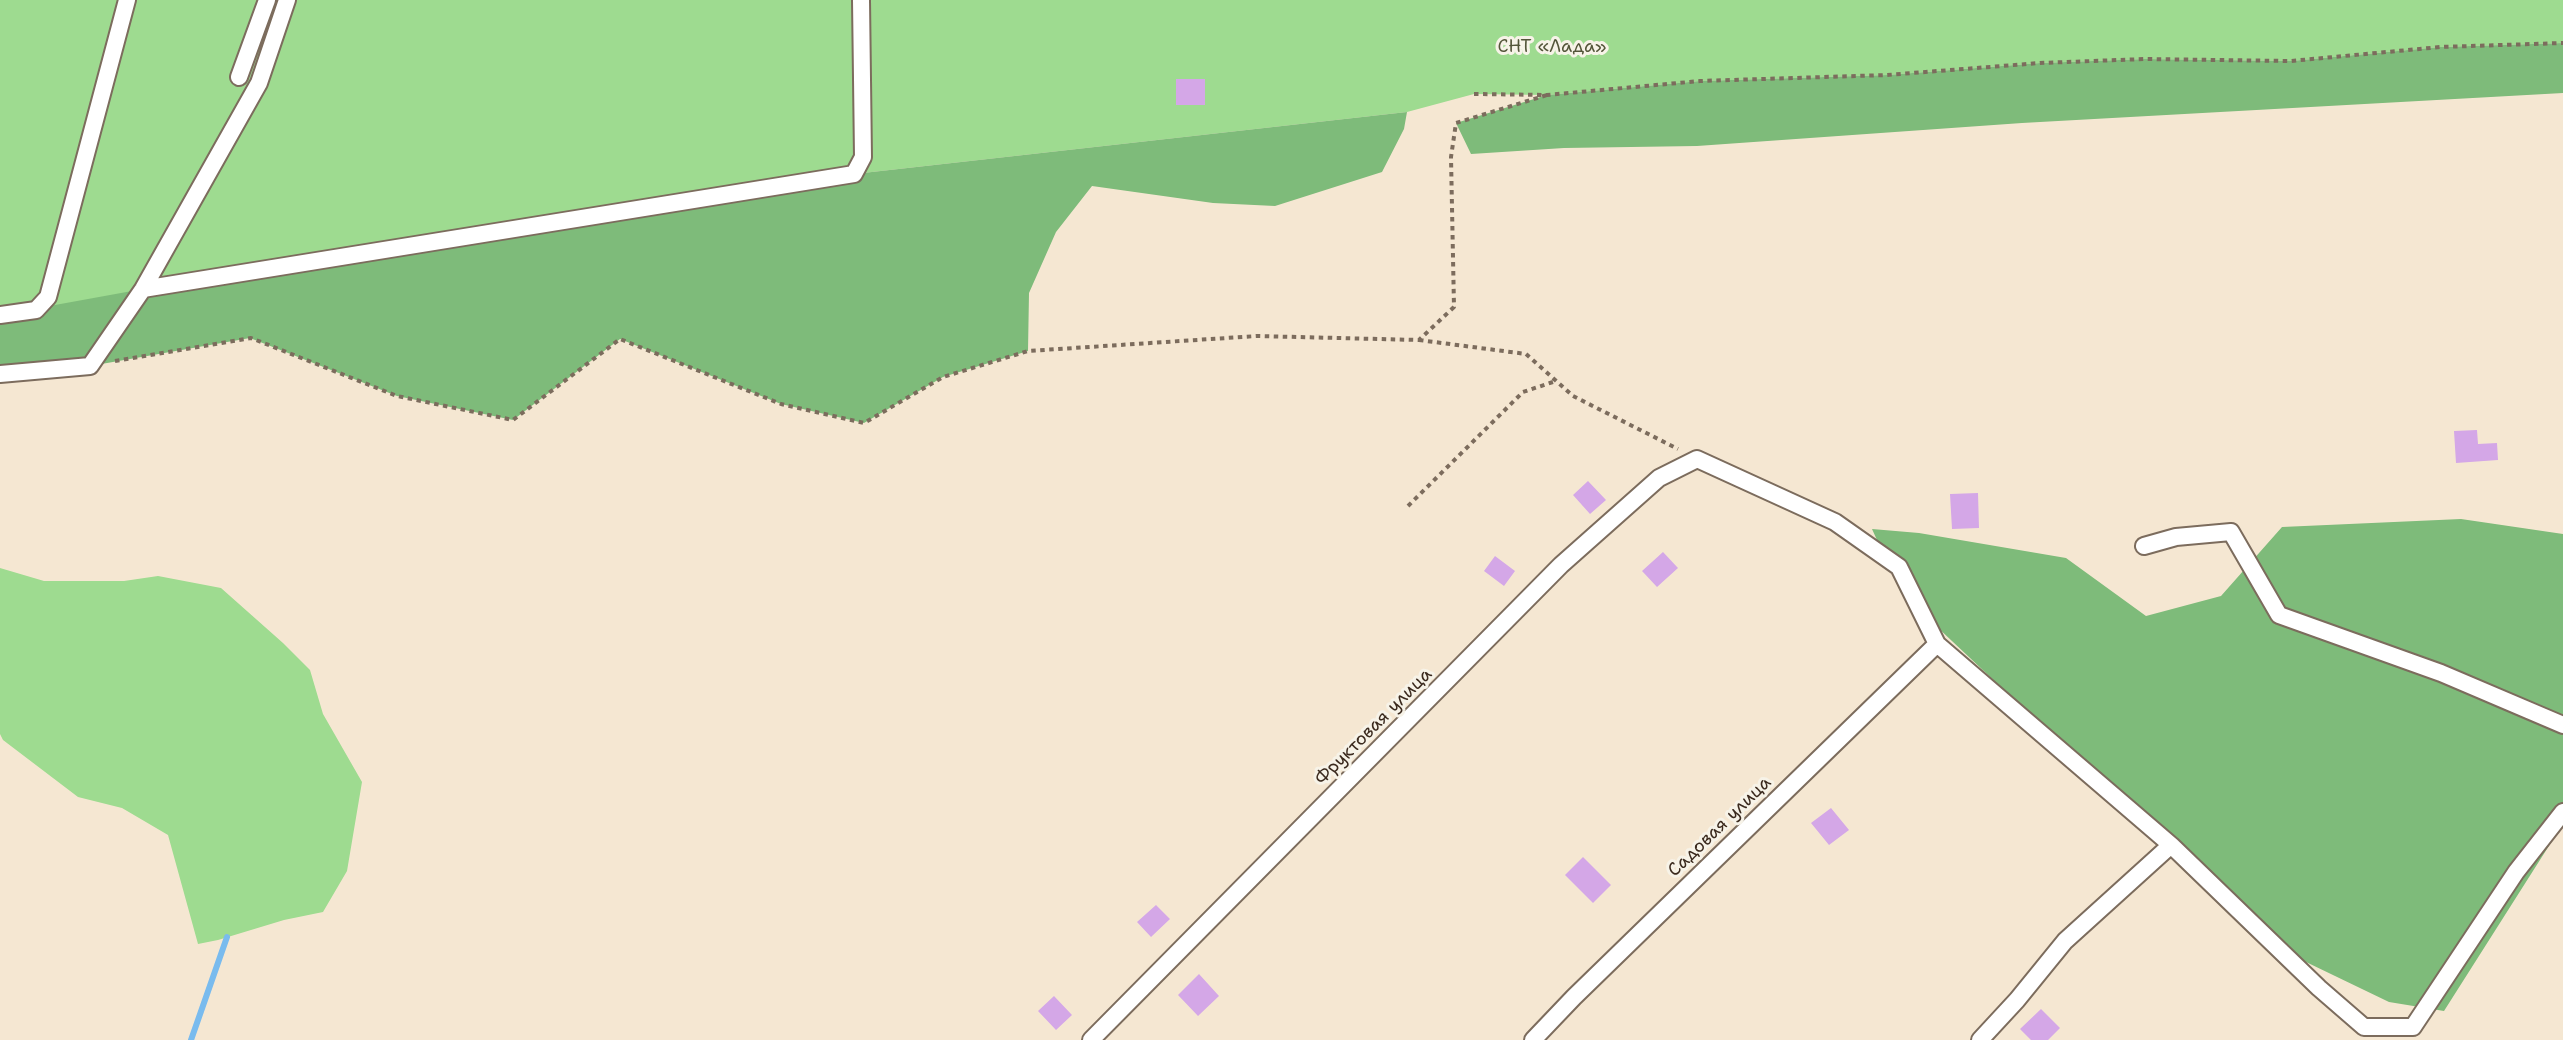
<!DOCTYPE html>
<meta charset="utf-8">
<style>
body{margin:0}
canvas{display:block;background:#f5e7d2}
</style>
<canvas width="2563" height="1040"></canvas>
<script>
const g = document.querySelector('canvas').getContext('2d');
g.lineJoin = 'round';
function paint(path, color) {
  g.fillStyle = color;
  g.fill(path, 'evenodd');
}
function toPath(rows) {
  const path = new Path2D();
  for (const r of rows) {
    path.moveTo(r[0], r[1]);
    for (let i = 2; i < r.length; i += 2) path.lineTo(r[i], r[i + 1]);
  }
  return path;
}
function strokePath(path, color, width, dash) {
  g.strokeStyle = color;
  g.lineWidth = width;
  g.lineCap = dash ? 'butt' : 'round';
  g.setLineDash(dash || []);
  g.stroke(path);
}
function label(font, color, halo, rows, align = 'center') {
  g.font = font + ' "Shantell Sans",sans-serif';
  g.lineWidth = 6;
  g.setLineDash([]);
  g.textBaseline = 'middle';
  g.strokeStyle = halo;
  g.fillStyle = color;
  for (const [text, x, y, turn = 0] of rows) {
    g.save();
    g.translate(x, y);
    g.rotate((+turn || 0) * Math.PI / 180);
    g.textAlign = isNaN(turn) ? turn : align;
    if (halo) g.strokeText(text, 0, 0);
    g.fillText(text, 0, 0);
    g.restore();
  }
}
const green = toPath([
 [0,0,2563,0,2563,43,2440,47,2291,61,2145,59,2040,63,1887,75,1700,81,1547,95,1474,94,1407,112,854,174,0,315],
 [0,568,44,581,124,581,158,576,221,588,283,643,310,670,323,714,362,782,347,871,323,912,284,920,218,940,198,944,168,835,122,808,78,797,3,740,0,734]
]);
const forest = toPath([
 [2563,43,2563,93,2022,123,1697,146,1564,148,1471,154,1456,123,1547,95,1700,81,1887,75,2040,63,2145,59,2291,61,2440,47],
 [1407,112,1404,129,1382,172,1275,206,1213,203,1092,186,1056,232,1029,293,1028,351,943,377,864,423,781,404,620,339,513,420,397,396,250,338,90,366,0,374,0,315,143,289,854,174],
 [2461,519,2563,534,2563,817,2552,841,2444,1011,2389,1002,2279,949,1901,593,1872,529,1919,533,2066,558,2146,616,2221,596,2282,527]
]);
const stream = toPath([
 [191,1040,227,937]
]);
const building = toPath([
 [1176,79,1205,79,1205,105,1176,105],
 [2477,430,2478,444,2497,443,2498,460,2456,463,2454,431],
 [1588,481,1606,500,1590,514,1573,495],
 [1978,493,1979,528,1952,529,1950,494],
 [1663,552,1678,568,1657,587,1642,571],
 [1495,556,1515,571,1504,586,1484,571],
 [1831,808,1849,830,1829,845,1811,823],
 [1583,857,1611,885,1593,903,1565,875],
 [1156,905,1170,919,1151,937,1137,922],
 [1199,974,1219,996,1198,1016,1178,995],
 [1054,996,1072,1015,1056,1030,1038,1011],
 [2041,1009,2060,1028,2048,1040,2031,1040,2020,1029]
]);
const path = toPath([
 [1474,94,1547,95,1700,81,1887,75,2040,63,2145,59,2291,61,2440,47,2563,43],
 [1419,340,1526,354,1573,396,1678,449],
 [115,361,251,338,397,396,513,420,620,339,781,404,864,423,943,377,1028,351,1257,336,1419,340,1454,307,1451,157,1456,123,1547,95],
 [1408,506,1523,392,1556,381]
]);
const street = toPath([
 [239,77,267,0],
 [143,289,854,174,863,157,861,0],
 [0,315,36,310,48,297,127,0],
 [0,374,90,366,143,289,259,83,287,0],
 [2144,546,2176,537,2231,532,2279,615,2441,673,2563,725],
 [1091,1040,1561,565,1659,478,1697,459,1835,522,1899,567,1937,644,2171,845,2319,988,2364,1027,2413,1027,2516,872,2563,812],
 [1533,1040,1574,997,1937,644],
 [1980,1040,2017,1000,2065,941,2171,845]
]);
const parkNames = [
 ["СНТ «Лада»",1552,47]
];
const streetNames = [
 ["Фруктовая улица",1374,727,-45],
 ["Садовая улица",1720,827,-44]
];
paint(green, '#9edb90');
paint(forest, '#7ebb7a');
strokePath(stream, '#79bbee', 6);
paint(building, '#d4a7e7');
strokePath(street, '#7c6c5d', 20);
strokePath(path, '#7c6c5d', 4, [4.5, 4.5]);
strokePath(street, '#fff', 16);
label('18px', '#54563a', '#f7f3e8', parkNames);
label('18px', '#3b2a1e', '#f7f3e8', streetNames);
</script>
